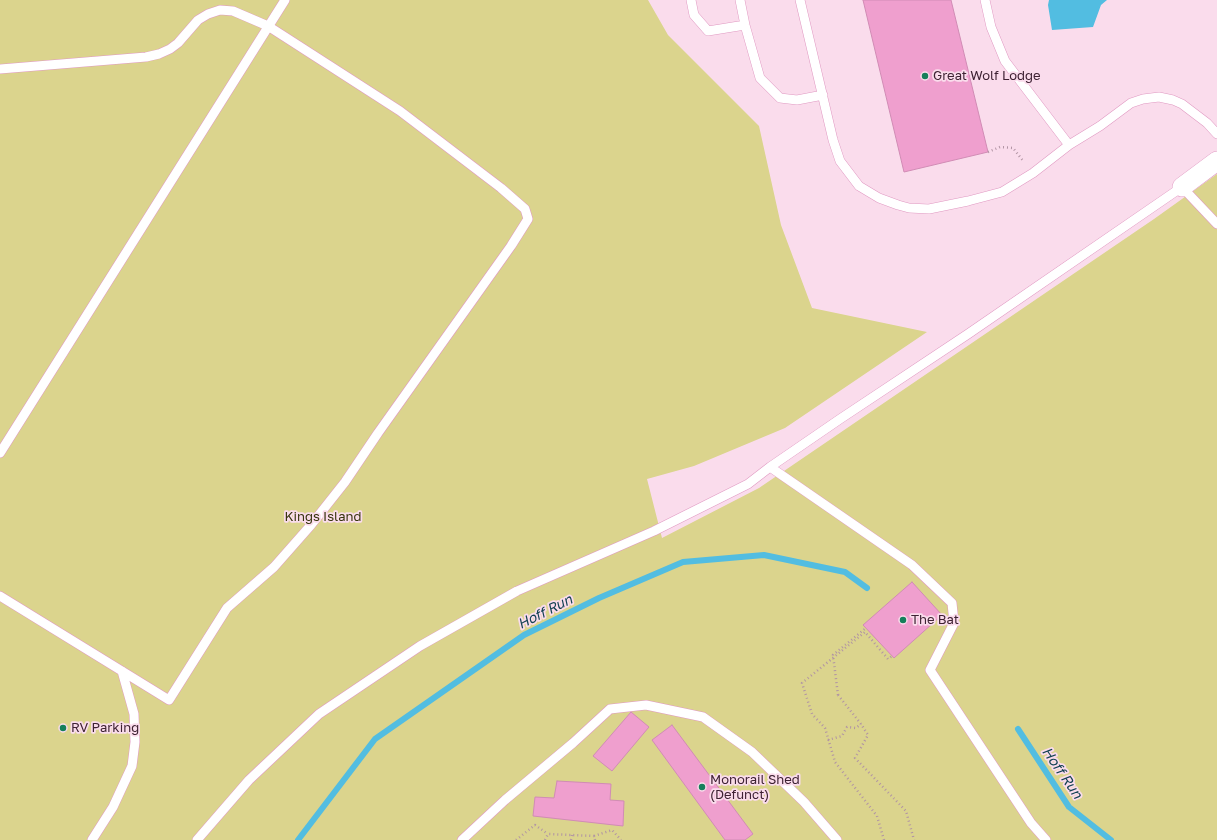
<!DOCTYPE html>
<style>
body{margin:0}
canvas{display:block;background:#fadcec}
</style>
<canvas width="1217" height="840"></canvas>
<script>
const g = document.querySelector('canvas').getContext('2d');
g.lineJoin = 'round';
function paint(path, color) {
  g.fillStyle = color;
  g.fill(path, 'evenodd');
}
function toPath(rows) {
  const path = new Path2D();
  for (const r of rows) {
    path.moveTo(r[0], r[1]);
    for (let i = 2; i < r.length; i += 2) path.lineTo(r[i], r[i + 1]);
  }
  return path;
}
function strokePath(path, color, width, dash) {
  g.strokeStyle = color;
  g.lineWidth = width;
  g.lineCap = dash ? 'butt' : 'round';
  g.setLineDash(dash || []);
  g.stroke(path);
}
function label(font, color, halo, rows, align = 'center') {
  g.font = font + ' "Golos Text",sans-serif';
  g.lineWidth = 3.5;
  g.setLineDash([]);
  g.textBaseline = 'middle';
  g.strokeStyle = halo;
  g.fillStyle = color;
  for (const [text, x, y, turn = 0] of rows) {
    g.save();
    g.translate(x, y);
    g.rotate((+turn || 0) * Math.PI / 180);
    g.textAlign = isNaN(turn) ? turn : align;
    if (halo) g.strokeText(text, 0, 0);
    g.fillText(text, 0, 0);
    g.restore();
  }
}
const green = toPath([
 [0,0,648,0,668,35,759,126,781,225,812,308,927,332,785,428,694,466,647,479,662,538,759,488,1154,219,1217,174,1217,840,0,840]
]);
const water = toPath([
 [1049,0,1107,0,1101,5,1093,27,1052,30,1048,5]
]);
const stream = toPath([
 [1018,729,1069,807,1111,840],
 [298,840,375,739,524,635,599,598,683,562,764,555,845,572,867,588]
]);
const building = toPath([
 [863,0,951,0,988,152,904,172,863,0],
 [912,582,942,615,894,658,863,625,912,582],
 [631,712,649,727,612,771,593,756,631,712],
 [672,725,753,834,745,840,725,840,652,740,672,725],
 [557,781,611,784,610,800,624,801,623,826,533,816,535,797,554,798,557,781]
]);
const path = toPath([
 [988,152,1000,147,1013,148,1024,162],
 [838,695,861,724,868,735,855,758,906,811,914,840],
 [828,740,842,736,847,727,856,728,861,724],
 [594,836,612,830,621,840],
 [516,840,535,825,548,834],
 [545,840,548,834,594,836,595,840],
 [571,840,572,835],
 [884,840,877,816,835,762,825,728,812,714,802,683,865,632,888,659,892,656]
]);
const lane = toPath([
 [691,0,694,15,708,31,745,25],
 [740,0,745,25,760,78,780,98,797,100,823,95],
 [800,0,833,140,840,161,859,186,879,198,898,205,909,208,929,209,968,201,1002,192,1033,173,1069,145,1100,126,1131,103,1143,99,1159,97,1173,100,1182,104,1207,123,1217,134],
 [985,0,991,27,1005,61,1069,145],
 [0,69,146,57,159,54,170,49,178,43,198,20,208,14,220,10,233,11,268,26,400,111,501,188,525,209,528,219,511,246,378,433,345,482,311,525,274,567,227,608,169,700,0,596],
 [0,453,285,0],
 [770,467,912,565,952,603,954,623,930,670,1031,823,1046,840],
 [92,840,113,807,132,766,135,742,134,714,122,671],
 [197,840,249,780,319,714,420,646,517,591,654,531,748,484,770,467,840,419,968,334,1182,187,1217,224],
 [462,840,505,800,573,743,610,709,646,705,703,717,752,752,804,802,837,840]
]);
const street = toPath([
 [1182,187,1217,161]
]);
const pathBridge = toPath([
 [838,695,833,655,866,628]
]);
const markers = [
 [925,76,4,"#157f5b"],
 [903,620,4,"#157f5b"],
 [63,728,4,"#157f5b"],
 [702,787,4,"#157f5b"]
];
const poiNames = [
 ["Great Wolf Lodge",933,76],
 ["The Bat",911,620],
 ["RV Parking",71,728],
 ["Monorail Shed",710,780],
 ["(Defunct)",710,795]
];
const parkNames = [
 ["Kings Island",323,517]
];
const waterNames = [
 ["Hoff Run",545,612,-27],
 ["Hoff Run",1062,773,55]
];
paint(green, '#dbd48d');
paint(water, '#52bde1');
strokePath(stream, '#52bde1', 6);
paint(building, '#ef9fce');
strokePath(building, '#d18cb5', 1);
strokePath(lane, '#e099c2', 10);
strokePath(street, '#e099c2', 20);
strokePath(path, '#b194a4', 2.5, [1, 3]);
strokePath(lane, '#fff', 9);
strokePath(street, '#fff', 19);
strokePath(pathBridge, '#b194a4', 2.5, [1, 3]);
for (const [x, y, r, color] of markers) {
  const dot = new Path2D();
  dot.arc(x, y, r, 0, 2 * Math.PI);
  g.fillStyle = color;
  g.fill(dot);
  strokePath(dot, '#fadcec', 1.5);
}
label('13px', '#3e2233', '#fadcec', poiNames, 'left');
label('13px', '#38350e', '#fadcec', parkNames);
label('italic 14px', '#134252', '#fadcec', waterNames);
</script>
